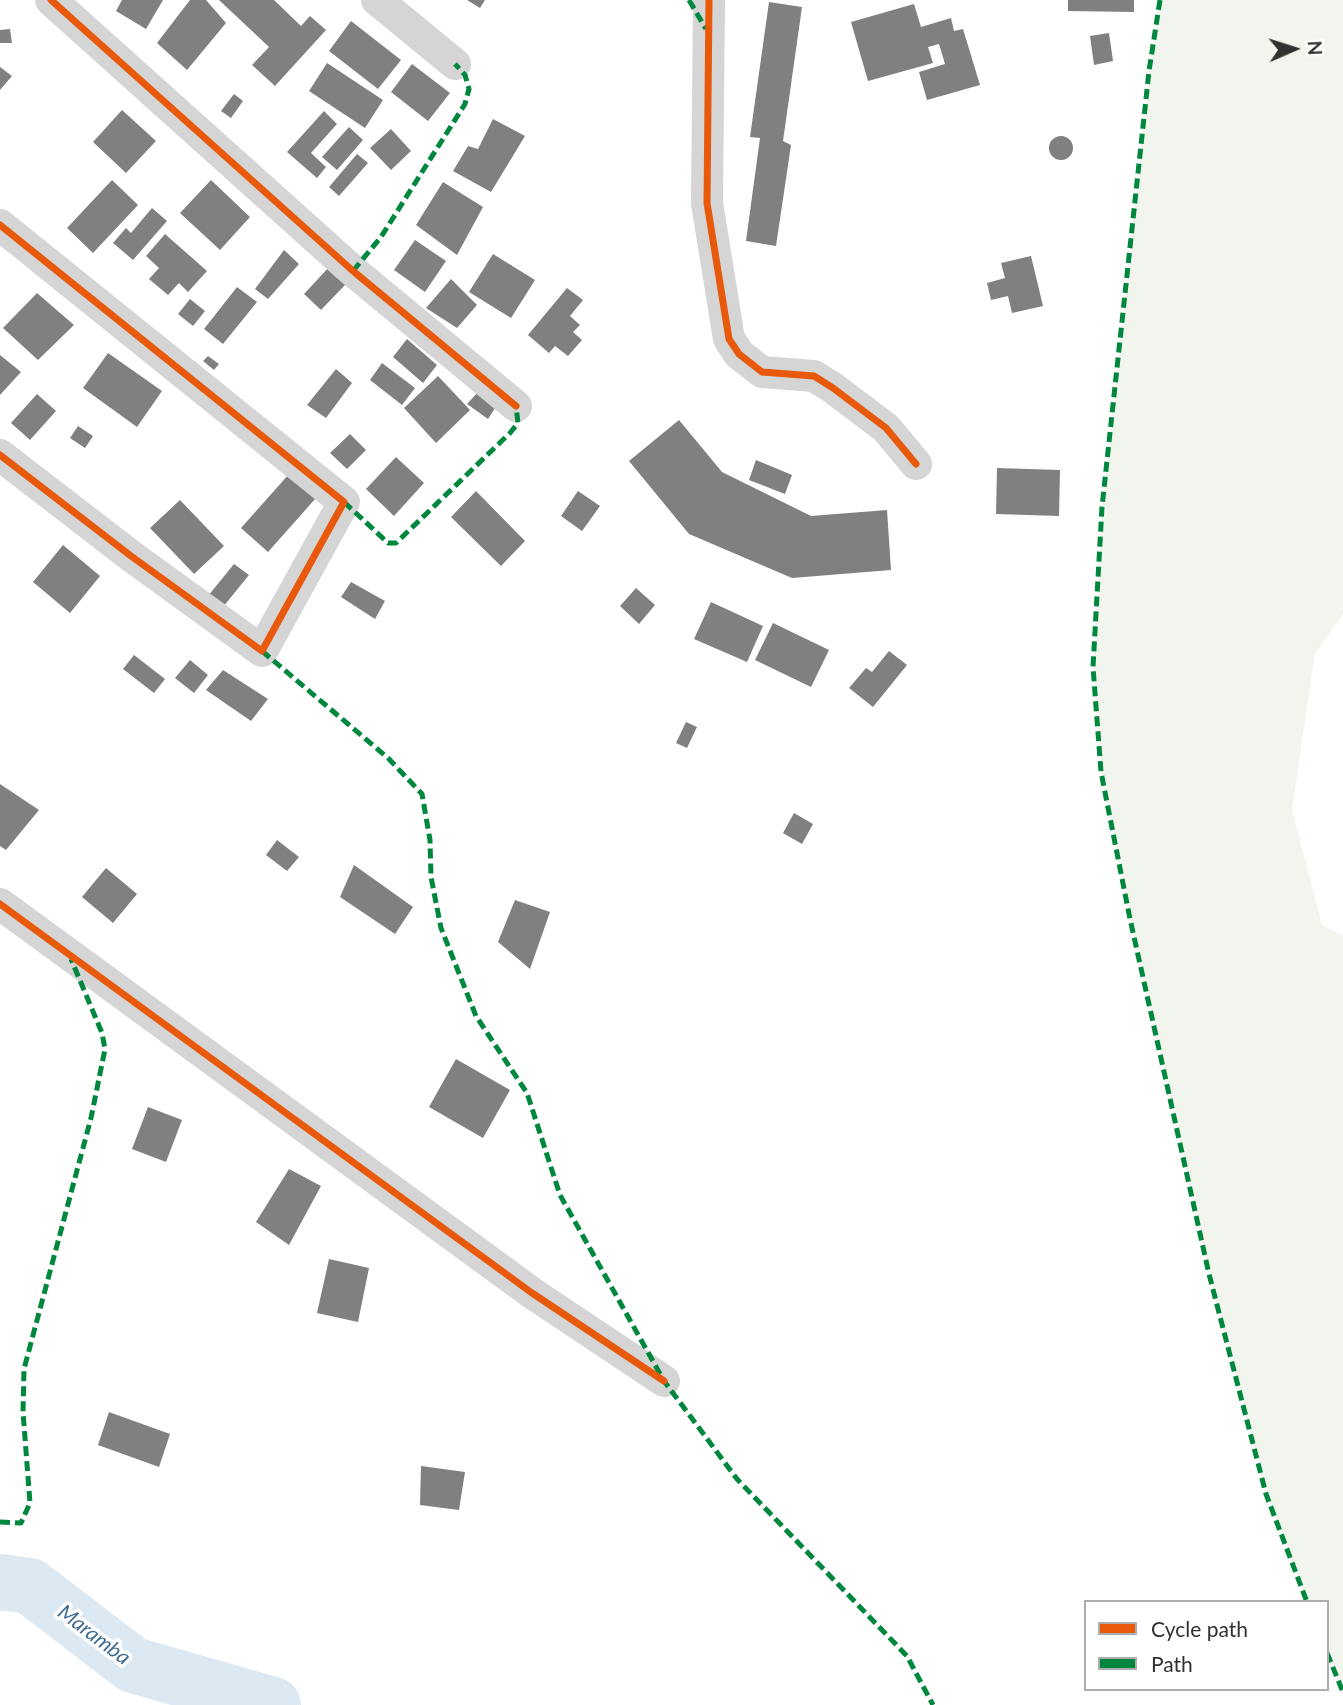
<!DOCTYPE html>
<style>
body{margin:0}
#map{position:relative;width:1343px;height:1705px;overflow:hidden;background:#fff;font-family:Lato,sans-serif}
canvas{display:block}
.legend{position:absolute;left:1084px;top:1600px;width:245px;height:91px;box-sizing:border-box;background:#fff;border:2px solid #adadad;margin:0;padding:9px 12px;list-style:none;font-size:21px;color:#313131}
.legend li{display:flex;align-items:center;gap:14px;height:35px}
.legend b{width:35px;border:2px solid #adadad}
.north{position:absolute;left:1259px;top:14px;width:70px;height:70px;-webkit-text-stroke:5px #fff;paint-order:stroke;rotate:87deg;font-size:19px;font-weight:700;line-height:28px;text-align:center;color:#313131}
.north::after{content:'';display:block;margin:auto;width:24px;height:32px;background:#313131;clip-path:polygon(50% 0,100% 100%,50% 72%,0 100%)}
</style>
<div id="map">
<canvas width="1343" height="1705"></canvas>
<ul class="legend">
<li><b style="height:9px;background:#e8590c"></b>Cycle path</li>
<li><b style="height:9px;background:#00873e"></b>Path</li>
</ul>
<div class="north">N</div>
</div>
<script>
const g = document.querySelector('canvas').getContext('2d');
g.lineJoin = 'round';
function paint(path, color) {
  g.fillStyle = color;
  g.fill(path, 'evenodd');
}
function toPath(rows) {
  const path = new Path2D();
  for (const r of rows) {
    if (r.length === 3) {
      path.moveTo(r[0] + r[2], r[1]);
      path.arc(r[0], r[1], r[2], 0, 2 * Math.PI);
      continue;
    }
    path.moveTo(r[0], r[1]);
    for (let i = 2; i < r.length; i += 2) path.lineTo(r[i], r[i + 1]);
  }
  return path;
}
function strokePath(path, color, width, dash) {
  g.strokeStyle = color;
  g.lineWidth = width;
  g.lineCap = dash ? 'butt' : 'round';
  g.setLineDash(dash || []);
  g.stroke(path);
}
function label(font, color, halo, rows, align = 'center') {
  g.font = font + ' Lato,sans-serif';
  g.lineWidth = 7;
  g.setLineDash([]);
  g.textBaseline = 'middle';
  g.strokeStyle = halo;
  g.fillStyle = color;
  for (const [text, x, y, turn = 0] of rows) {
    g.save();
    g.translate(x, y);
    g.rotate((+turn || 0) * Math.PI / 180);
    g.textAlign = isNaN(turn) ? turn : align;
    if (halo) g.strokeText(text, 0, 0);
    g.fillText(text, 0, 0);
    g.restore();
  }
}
const green = toPath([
 [1160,0,1343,0,1343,614,1315,653,1292,810,1322,925,1343,935,1343,1692,1327,1653,1327,1602,1307,1602,1266,1494,1209,1274,1130,919,1101,772,1093,667,1102,507,1149,71]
]);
const river = toPath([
 [0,1582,30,1586,133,1665,273,1705]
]);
const building = toPath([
 [122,0,163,0,146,29,116,11],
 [190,0,206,0,226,23,187,70,157,43],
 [219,0,274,0,301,26,310,16,326,30,275,86,252,65,269,47],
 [467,0,485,0,480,8],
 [1068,0,1134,0,1134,12,1068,11],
 [769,2,802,7,783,141,791,145,776,246,746,241,760,138,750,137],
 [914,4,921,27,951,18,954,31,963,29,980,85,927,100,919,72,945,64,939,44,928,47,933,63,868,81,851,22],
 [351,21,401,60,378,89,329,51],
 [10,29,12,43,0,43,0,30],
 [1109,33,1113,61,1094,65,1090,36],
 [327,63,383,100,365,128,309,91],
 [412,64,450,93,428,121,391,92],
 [0,67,12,76,0,90],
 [234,94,243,101,231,118,221,111],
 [122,110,156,141,126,173,93,142],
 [324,111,337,124,311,153,326,167,317,178,287,152],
 [493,119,525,136,491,192,453,171,468,146,478,149],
 [349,127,363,140,337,170,322,157],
 [391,129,411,151,391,170,370,148],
 [1061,148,12],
 [357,154,368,163,339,196,329,187],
 [112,180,138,205,93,253,67,228],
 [211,180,250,217,220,250,180,213],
 [443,182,483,207,457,255,416,225],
 [152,208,167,221,133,260,113,243,126,228,131,233],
 [165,234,207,271,188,292,179,283,168,295,149,279,159,268,146,256],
 [415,240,446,261,425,292,394,270],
 [284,250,299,264,268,299,255,289],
 [493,254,535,280,511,318,469,292],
 [1031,256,1043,306,1012,313,1008,296,991,300,987,283,1005,278,1001,263],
 [329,267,346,284,321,310,304,294],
 [451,279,477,305,457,328,426,308],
 [237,287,257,302,223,344,204,329],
 [567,288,583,300,570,316,580,325,573,332,582,340,568,356,555,346,549,353,528,335],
 [37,293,74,325,38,360,3,328],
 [190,299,205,311,193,326,178,314],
 [407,339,437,365,423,383,393,357],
 [108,353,162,391,137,427,83,388],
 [0,355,21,372,0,395],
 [208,356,219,364,214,370,203,361],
 [382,363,415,388,402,405,370,380],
 [336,369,352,383,326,418,307,405],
 [438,376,470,410,436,443,404,408],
 [479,391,497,405,488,419,467,404],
 [37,394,56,411,30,440,11,423],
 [679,420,722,472,811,516,887,510,891,570,792,578,689,534,629,461],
 [78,426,93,436,85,448,70,438],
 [350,434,366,450,347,469,330,453],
 [396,457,424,483,394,516,366,489],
 [756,460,792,475,785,494,749,480],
 [997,468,1060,470,1059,516,996,514],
 [289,474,316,498,268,552,241,528],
 [476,491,525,541,501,566,451,517],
 [578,491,600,506,582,531,561,516],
 [180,500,224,546,194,574,150,528],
 [63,545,100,576,70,613,33,582],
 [234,564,249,575,223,607,208,596],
 [351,582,385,601,375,619,341,597],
 [636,588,655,605,639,624,620,606],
 [711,602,763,626,747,662,694,639],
 [773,623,829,650,811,687,755,660],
 [889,651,907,665,873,707,849,688,866,668,872,672],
 [134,655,165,679,154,693,123,669],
 [190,660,208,675,194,693,175,678],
 [223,670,268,699,251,721,206,690],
 [686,722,697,727,687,748,676,743],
 [0,784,39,810,6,850,0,846],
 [794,813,813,824,802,844,783,833],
 [277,840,299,857,287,871,266,855],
 [354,865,413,907,395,934,340,897],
 [106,868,137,894,113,923,82,897],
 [515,900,550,912,530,969,498,942],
 [456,1059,510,1090,483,1138,429,1107],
 [148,1107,182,1120,166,1162,132,1149],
 [289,1169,321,1186,289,1245,256,1222],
 [329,1259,369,1268,358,1322,317,1313],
 [109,1412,170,1434,159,1467,98,1445],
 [421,1466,465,1472,459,1510,420,1505]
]);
const minor = toPath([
 [51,0,353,271,516,406],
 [377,0,455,64],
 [709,0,707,203,729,339,739,354,762,372,814,376,833,388,886,428,916,464],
 [0,225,344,502,262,651,131,556,0,455],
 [0,904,532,1293,664,1381]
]);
const quiet = toPath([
 [689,0,706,29],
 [1160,0,1149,71,1102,507,1093,667,1101,772,1130,919,1209,1274,1266,1494,1307,1602],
 [353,271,381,237,465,104,469,89,465,75,455,64],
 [344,502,388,543,396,543,510,433,518,423,516,406],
 [262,651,388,758,422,794,430,840,431,877,441,928,476,1016,527,1093,560,1195,664,1381,737,1479,907,1656,933,1705],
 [0,1522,21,1523,30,1503,23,1412,24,1369,91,1118,105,1049,102,1033,71,959],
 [1327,1653,1343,1692]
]);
const cycleway = toPath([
 [51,0,353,271,516,406],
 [709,0,707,203,729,339,739,354,762,372,814,376,833,388,886,428,916,464],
 [0,225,344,502,262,651,131,556,0,455],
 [0,904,532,1293,664,1381]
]);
const waterNames = [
 ["Maramba",94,1635,37]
];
paint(green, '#f1f5ee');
strokePath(river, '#dce8f2', 56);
paint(building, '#808080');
strokePath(minor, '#d5d5d5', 32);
strokePath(quiet, '#00873e', 5, [10, 5]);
strokePath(cycleway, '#e8590c', 7);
label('italic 21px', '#416c92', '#fff', waterNames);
</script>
